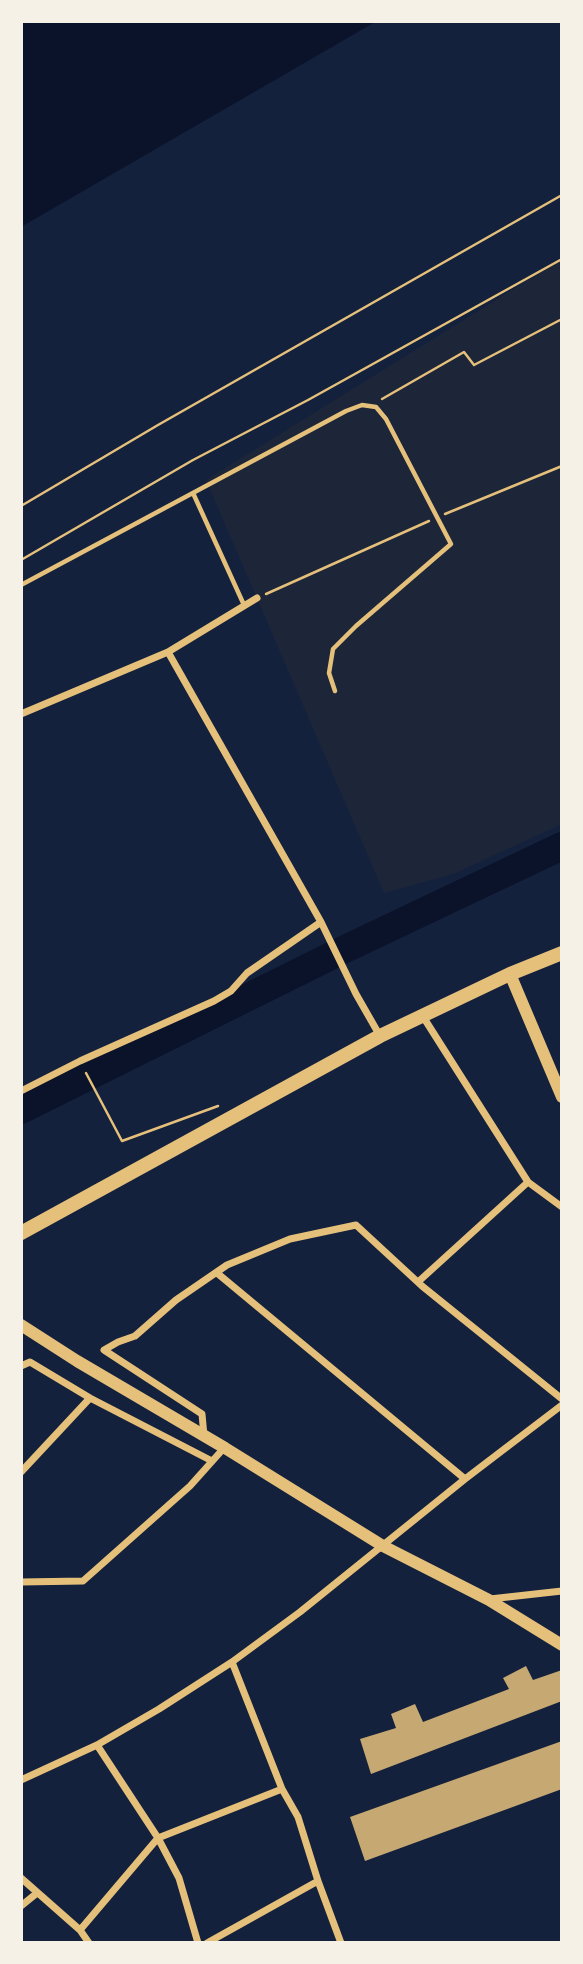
<!DOCTYPE html>
<style>
body{margin:0}
#map{position:relative;width:583px;height:1964px;overflow:hidden;background:#14213d;font-family:"Varela Round",sans-serif}
canvas{display:block}
.frame{position:absolute;inset:0;border:23px solid #f6f1e7;pointer-events:none}
</style>
<div id="map">
<canvas width="583" height="1964"></canvas>
<div class="frame"></div>
</div>
<script>
const g = document.querySelector('canvas').getContext('2d');
g.lineJoin = 'round';
function paint(path, color) {
  g.fillStyle = color;
  g.fill(path, 'evenodd');
}
function toPath(rows) {
  const path = new Path2D();
  for (const r of rows) {
    path.moveTo(r[0], r[1]);
    for (let i = 2; i < r.length; i += 2) path.lineTo(r[i], r[i + 1]);
  }
  return path;
}
function strokePath(path, color, width, dash) {
  g.strokeStyle = color;
  g.lineWidth = width;
  g.lineCap = dash ? 'butt' : 'round';
  g.setLineDash(dash || []);
  g.stroke(path);
}
const green = toPath([
 [562,259,562,824,453,874,384,893,206,480]
]);
const water = toPath([
 [21,21,377,21,21,227]
]);
const river = toPath([
 [21,1110,345,949,562,846]
]);
const building = toPath([
 [526,1666,533,1680,562,1670,562,1701,371,1774,360,1739,396,1728,391,1714,415,1704,423,1722,509,1689,503,1678],
 [562,1741,562,1789,365,1861,350,1817]
]);
const path = toPath([
 [382,399,464,352,474,365,562,319],
 [21,506,158,425,562,195],
 [445,514,562,466],
 [21,560,193,460,308,400,562,259],
 [266,594,429,521],
 [86,1073,122,1141,218,1106]
]);
const service = toPath([
 [193,493,244,605],
 [21,585,346,411,362,405,376,407,386,419,451,544,356,626,333,649,329,673,335,691]
]);
const minor = toPath([
 [168,652,321,922,356,994,380,1036],
 [21,714,168,652,257,598],
 [422,1015,528,1182,562,1207],
 [21,1091,80,1061,214,1001,231,991,247,973,321,922],
 [217,1273,465,1479],
 [418,1282,528,1182],
 [21,1366,30,1362,90,1398,212,1461],
 [204,1436,202,1414,104,1350,118,1342,135,1336,176,1300,227,1265,290,1239,356,1225,422,1286,562,1399],
 [21,1472,90,1398],
 [21,1582,83,1581,190,1486,224,1448],
 [490,1599,562,1591],
 [232,1662,282,1789,298,1817,318,1881,341,1943],
 [97,1745,158,1838,179,1878,198,1943],
 [21,1780,97,1745,159,1709,232,1662,300,1612,465,1479,562,1405],
 [21,1878,80,1930,89,1943],
 [21,1906,37,1893],
 [80,1930,158,1838,282,1789],
 [207,1943,318,1881]
]);
const tertiary = toPath([
 [510,974,562,1097],
 [21,1325,77,1361,225,1448,383,1546,489,1600,562,1645]
]);
const secondary = toPath([
 [21,1233,380,1036,510,974,562,953]
]);
paint(green, '#1d2539');
paint(water, '#0b132b');
strokePath(river, '#0b132b', 28);
paint(building, '#c6a872');
strokePath(path, '#e5c07b', 2.5);
strokePath(service, '#e5c07b', 4.5);
strokePath(minor, '#e5c07b', 7);
strokePath(tertiary, '#e5c07b', 12);
strokePath(secondary, '#e5c07b', 14);
</script>
